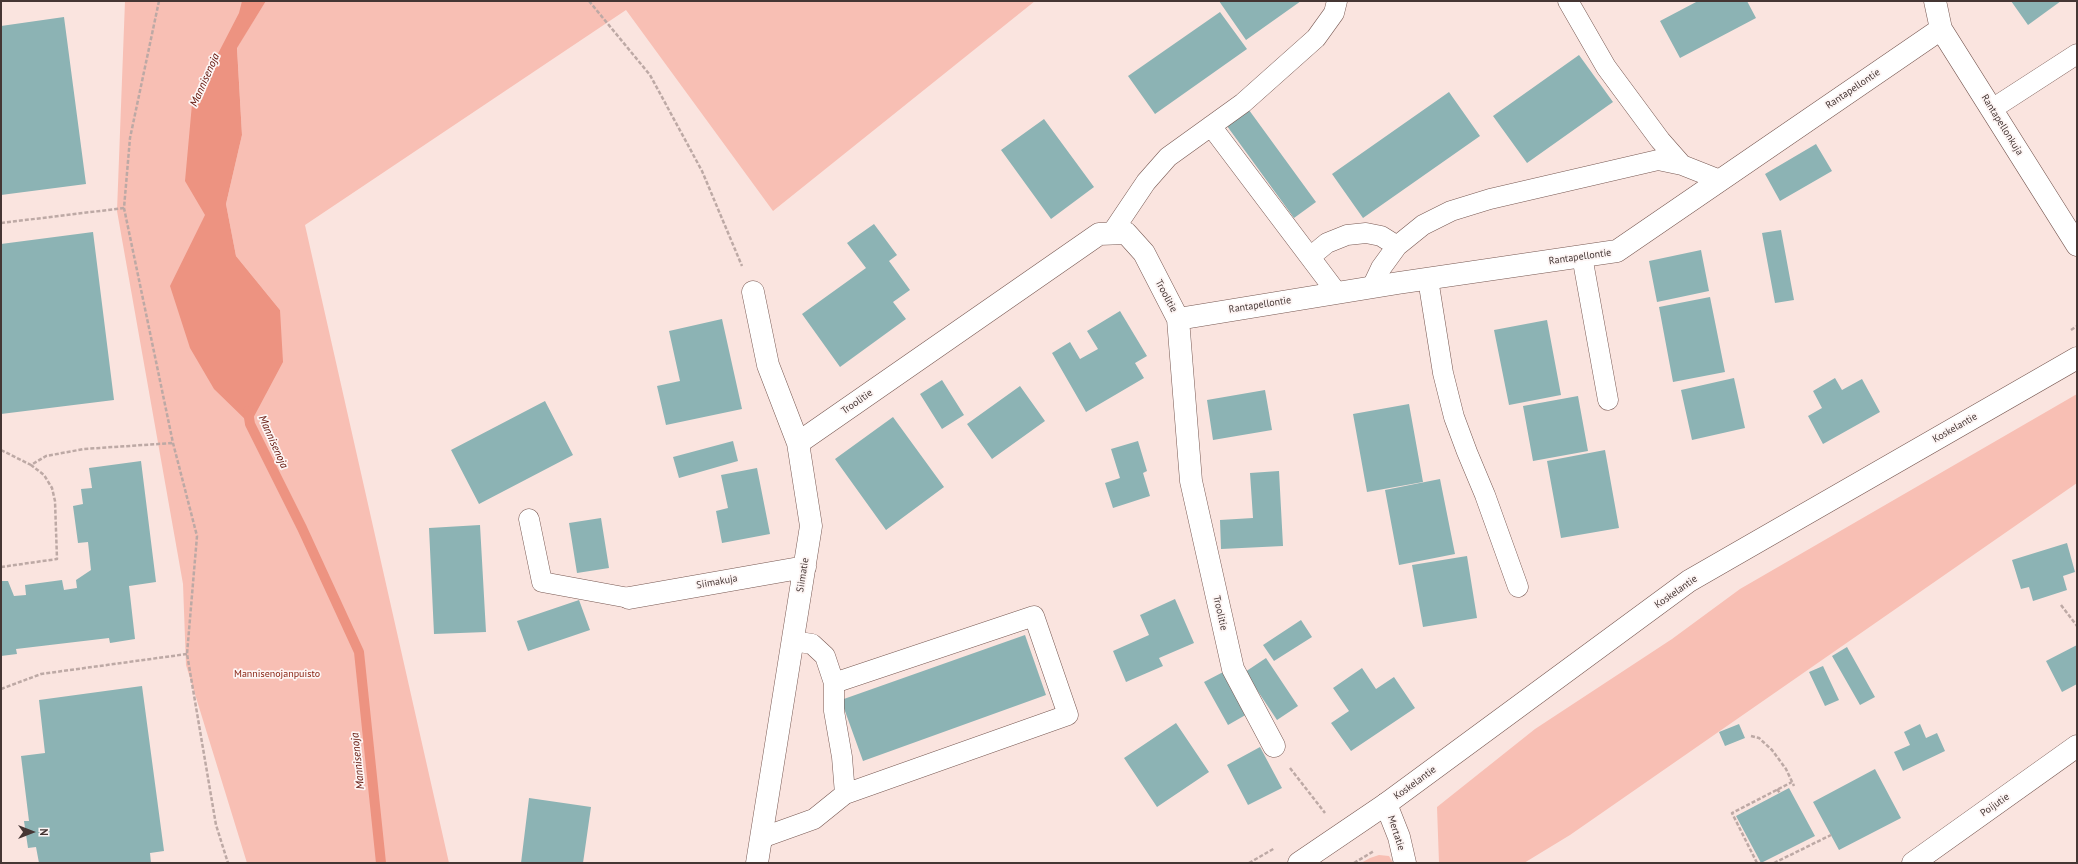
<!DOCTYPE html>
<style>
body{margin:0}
#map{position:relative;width:2078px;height:864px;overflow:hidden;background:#fae4df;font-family:"PT Sans",sans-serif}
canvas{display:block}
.frame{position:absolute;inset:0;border:2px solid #453634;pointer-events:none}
.north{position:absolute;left:12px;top:812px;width:40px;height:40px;-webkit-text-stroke:3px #fdf5f4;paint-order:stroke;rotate:90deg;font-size:11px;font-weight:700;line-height:16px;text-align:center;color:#453634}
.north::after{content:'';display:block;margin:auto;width:14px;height:18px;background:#453634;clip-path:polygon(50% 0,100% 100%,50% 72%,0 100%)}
</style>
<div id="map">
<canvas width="2078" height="864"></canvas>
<div class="frame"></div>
<div class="north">N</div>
</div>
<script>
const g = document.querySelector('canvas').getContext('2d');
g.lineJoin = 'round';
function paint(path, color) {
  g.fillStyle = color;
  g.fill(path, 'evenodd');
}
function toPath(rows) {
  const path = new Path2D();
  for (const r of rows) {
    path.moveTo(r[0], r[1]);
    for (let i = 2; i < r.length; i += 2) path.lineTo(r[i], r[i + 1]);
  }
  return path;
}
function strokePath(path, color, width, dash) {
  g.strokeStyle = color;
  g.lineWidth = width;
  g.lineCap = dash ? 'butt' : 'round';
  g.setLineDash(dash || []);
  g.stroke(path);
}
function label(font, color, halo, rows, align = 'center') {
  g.font = font + ' "PT Sans",sans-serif';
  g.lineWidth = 3.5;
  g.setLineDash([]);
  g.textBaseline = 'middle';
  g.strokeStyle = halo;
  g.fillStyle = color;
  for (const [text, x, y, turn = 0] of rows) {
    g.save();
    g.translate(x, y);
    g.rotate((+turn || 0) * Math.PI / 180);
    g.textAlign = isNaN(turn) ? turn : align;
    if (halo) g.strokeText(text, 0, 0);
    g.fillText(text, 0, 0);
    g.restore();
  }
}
const green = toPath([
 [125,1,253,1,201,121,250,423,280,310,236,256,226,204,242,135,237,47,266,1,1035,1,773,211,626,10,305,225,449,863,247,863,186,665,183,584,117,211],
 [2077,394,2077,483,1570,835,1524,863,1439,863,1437,807,1535,729,1672,639,1740,589],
 [1379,855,1389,856,1393,863,1361,863,1370,858]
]);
const water = toPath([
 [242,1,266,1,237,48,242,135,226,204,236,256,280,310,283,362,250,424,214,389,190,348,170,286,205,215,185,181,192,104,239,13]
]);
const stream = toPath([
 [248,411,250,424,302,528,359,652,381,863]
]);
const building = toPath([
 [1219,1,1301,1,1246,40],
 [1698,1,1747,1,1756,18,1680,58,1660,21],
 [2011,1,2061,1,2028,25],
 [1220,12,1247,49,1155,114,1128,76],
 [64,17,86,184,1,195,1,26],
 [1579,55,1613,102,1527,163,1493,116],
 [1449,92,1480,136,1363,218,1332,174],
 [1249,110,1316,202,1294,218,1227,126],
 [1044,119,1094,187,1051,219,1001,150],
 [1816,144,1832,171,1780,201,1765,174],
 [874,224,897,255,889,261,910,290,893,302,906,319,840,367,802,314,866,268,847,243],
 [1781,230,1794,300,1775,303,1762,233],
 [93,232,114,400,1,414,1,244],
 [1701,250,1709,291,1657,302,1649,261],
 [1710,297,1725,372,1673,382,1659,307],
 [1120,311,1147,356,1135,363,1144,378,1086,412,1052,353,1070,342,1080,359,1098,349,1087,331],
 [722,319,742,409,666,425,657,386,680,381,669,331],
 [1547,320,1561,395,1509,405,1494,330],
 [1734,378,1745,428,1692,440,1681,390],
 [1835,378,1842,390,1862,379,1880,412,1823,444,1808,416,1822,408,1813,391],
 [942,380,964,415,942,429,920,394],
 [1020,386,1045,421,992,459,967,424],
 [1265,390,1272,430,1213,440,1207,400],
 [1578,396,1588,451,1533,461,1523,406],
 [545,401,573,455,479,504,451,450],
 [1409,404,1423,482,1367,492,1353,414],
 [893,417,944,487,886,530,835,459],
 [733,441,738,461,679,478,673,457],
 [1138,441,1147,471,1143,473,1150,496,1113,508,1105,483,1120,478,1111,449],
 [1605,450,1619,528,1561,538,1547,461],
 [141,461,156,582,129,586,135,639,110,643,109,638,16,649,17,654,1,656,1,581,8,581,14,596,26,595,25,585,62,580,64,590,77,588,76,580,91,570,88,542,78,543,73,506,83,504,81,489,92,488,89,468],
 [757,468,770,534,722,543,716,511,728,508,721,475],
 [1279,471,1283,546,1221,549,1220,520,1253,518,1250,473],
 [1440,479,1455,554,1399,565,1385,490],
 [601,518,609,568,577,573,569,523],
 [480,525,486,632,434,634,429,528],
 [2067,543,2075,572,2063,576,2067,590,2033,601,2029,587,2021,589,2012,560],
 [1467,556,1477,618,1423,627,1412,565],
 [1175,599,1194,643,1159,658,1163,666,1126,682,1113,651,1149,635,1140,615],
 [579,600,590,630,528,651,517,621],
 [1301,620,1312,637,1274,661,1263,645],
 [1025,635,1046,695,863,761,841,700],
 [2077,645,2077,684,2062,692,2046,661],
 [1847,647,1875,697,1860,705,1832,656],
 [1266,658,1298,706,1277,720,1245,672],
 [1823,666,1839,700,1825,706,1809,672],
 [1362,668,1376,689,1394,677,1415,708,1351,751,1331,723,1349,711,1333,688],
 [1227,670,1249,713,1228,725,1204,682],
 [142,686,164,851,150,853,151,863,39,863,36,847,28,848,24,821,29,821,21,756,45,753,39,700],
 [1176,723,1209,772,1157,807,1124,758],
 [1739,724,1745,738,1725,746,1719,732],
 [1920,724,1926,738,1937,733,1945,751,1903,771,1894,752,1910,745,1904,732],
 [1260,747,1282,788,1248,805,1227,765],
 [1875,769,1901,818,1839,850,1813,802],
 [1789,788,1815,836,1761,863,1736,816],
 [529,798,591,807,583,863,521,863]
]);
const path = toPath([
 [159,1,130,138,124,208,173,443,197,536,187,654,216,825,228,863],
 [589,1,650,75,702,171,742,266],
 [1,223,124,208],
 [2071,330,2077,326],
 [1,450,31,465,46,456,84,449,173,443],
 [1,567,57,559,55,501,52,488,44,475,31,465],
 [2061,605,2077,626],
 [1,689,41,674,187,654],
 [1751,736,1759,738,1772,750,1786,769,1794,786],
 [1290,768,1325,813],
 [1777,789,1780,793],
 [1249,863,1275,848],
 [1354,863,1374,851],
 [1757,863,1732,813,1792,782],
 [1774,863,1831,835]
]);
const service = toPath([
 [1568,1,1606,67,1660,140,1682,165,1720,180],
 [1992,109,2077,54],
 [1211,126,1337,293],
 [1111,234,1146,182,1168,157,1243,103,1316,38,1334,13,1337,1],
 [1582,256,1608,400],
 [1310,257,1327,243,1347,235,1366,233,1381,236,1397,246],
 [1428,279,1443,373,1454,417,1467,452,1485,495,1518,587],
 [1372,287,1381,268,1397,246,1423,225,1451,211,1490,199,1658,160,1682,165],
 [529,519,542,582,629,598],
 [793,641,812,644,825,656,834,683,834,711,842,757,845,794],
 [761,838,814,819,845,794,1068,715,1034,616,834,683]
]);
const minor = toPath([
 [1935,1,1941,29,2077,245],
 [753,292,768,365,798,443,811,526,757,863],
 [1178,319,1398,283,1617,251,1941,29],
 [798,443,1099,234,1126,233,1144,253,1178,319,1191,481,1233,669,1274,746],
 [629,598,805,567],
 [1386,804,1399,837,1405,863],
 [1913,863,2077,746]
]);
const secondary = toPath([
 [1299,863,1386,804,1689,581,2077,358]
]);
const streetNames = [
 ["Rantapellontie",1853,89,-34],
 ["Rantapellonkuja",2002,125,58],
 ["Rantapellontie",1580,257,-8],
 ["Troolitie",1166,296,62],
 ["Rantapellontie",1260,305,-9],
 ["Troolitie",857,402,-35],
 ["Koskelantie",1955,428,-30],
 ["Siimatie",803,575,-81],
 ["Siimakuja",717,582,-10],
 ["Koskelantie",1676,592,-35],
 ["Troolitie",1220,613,77],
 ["Koskelantie",1415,783,-36],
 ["Poijutie",1995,805,-35],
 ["Mertatie",1396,833,72]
];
const parkNames = [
 ["Mannisenojanpuisto",277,674]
];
const waterNames = [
 ["Mannisenoja",205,80,-66],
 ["Mannisenoja",273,442,66],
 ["Mannisenoja",358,761,-96]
];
paint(green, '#f8bfb4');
paint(water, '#ed9381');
strokePath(stream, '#ed9381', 10);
paint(building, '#8cb3b4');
strokePath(service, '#775852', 21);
strokePath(minor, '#775852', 23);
strokePath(secondary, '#775852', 23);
strokePath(path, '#bda9a5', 2.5, [4, 2]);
strokePath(service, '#fff', 20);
strokePath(minor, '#fff', 22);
strokePath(secondary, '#fff', 22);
label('10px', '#453634', '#fdf5f4', streetNames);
label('10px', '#861e0d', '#fdf5f4', parkNames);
label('italic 11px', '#5e0e04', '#fdf5f4', waterNames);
</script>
